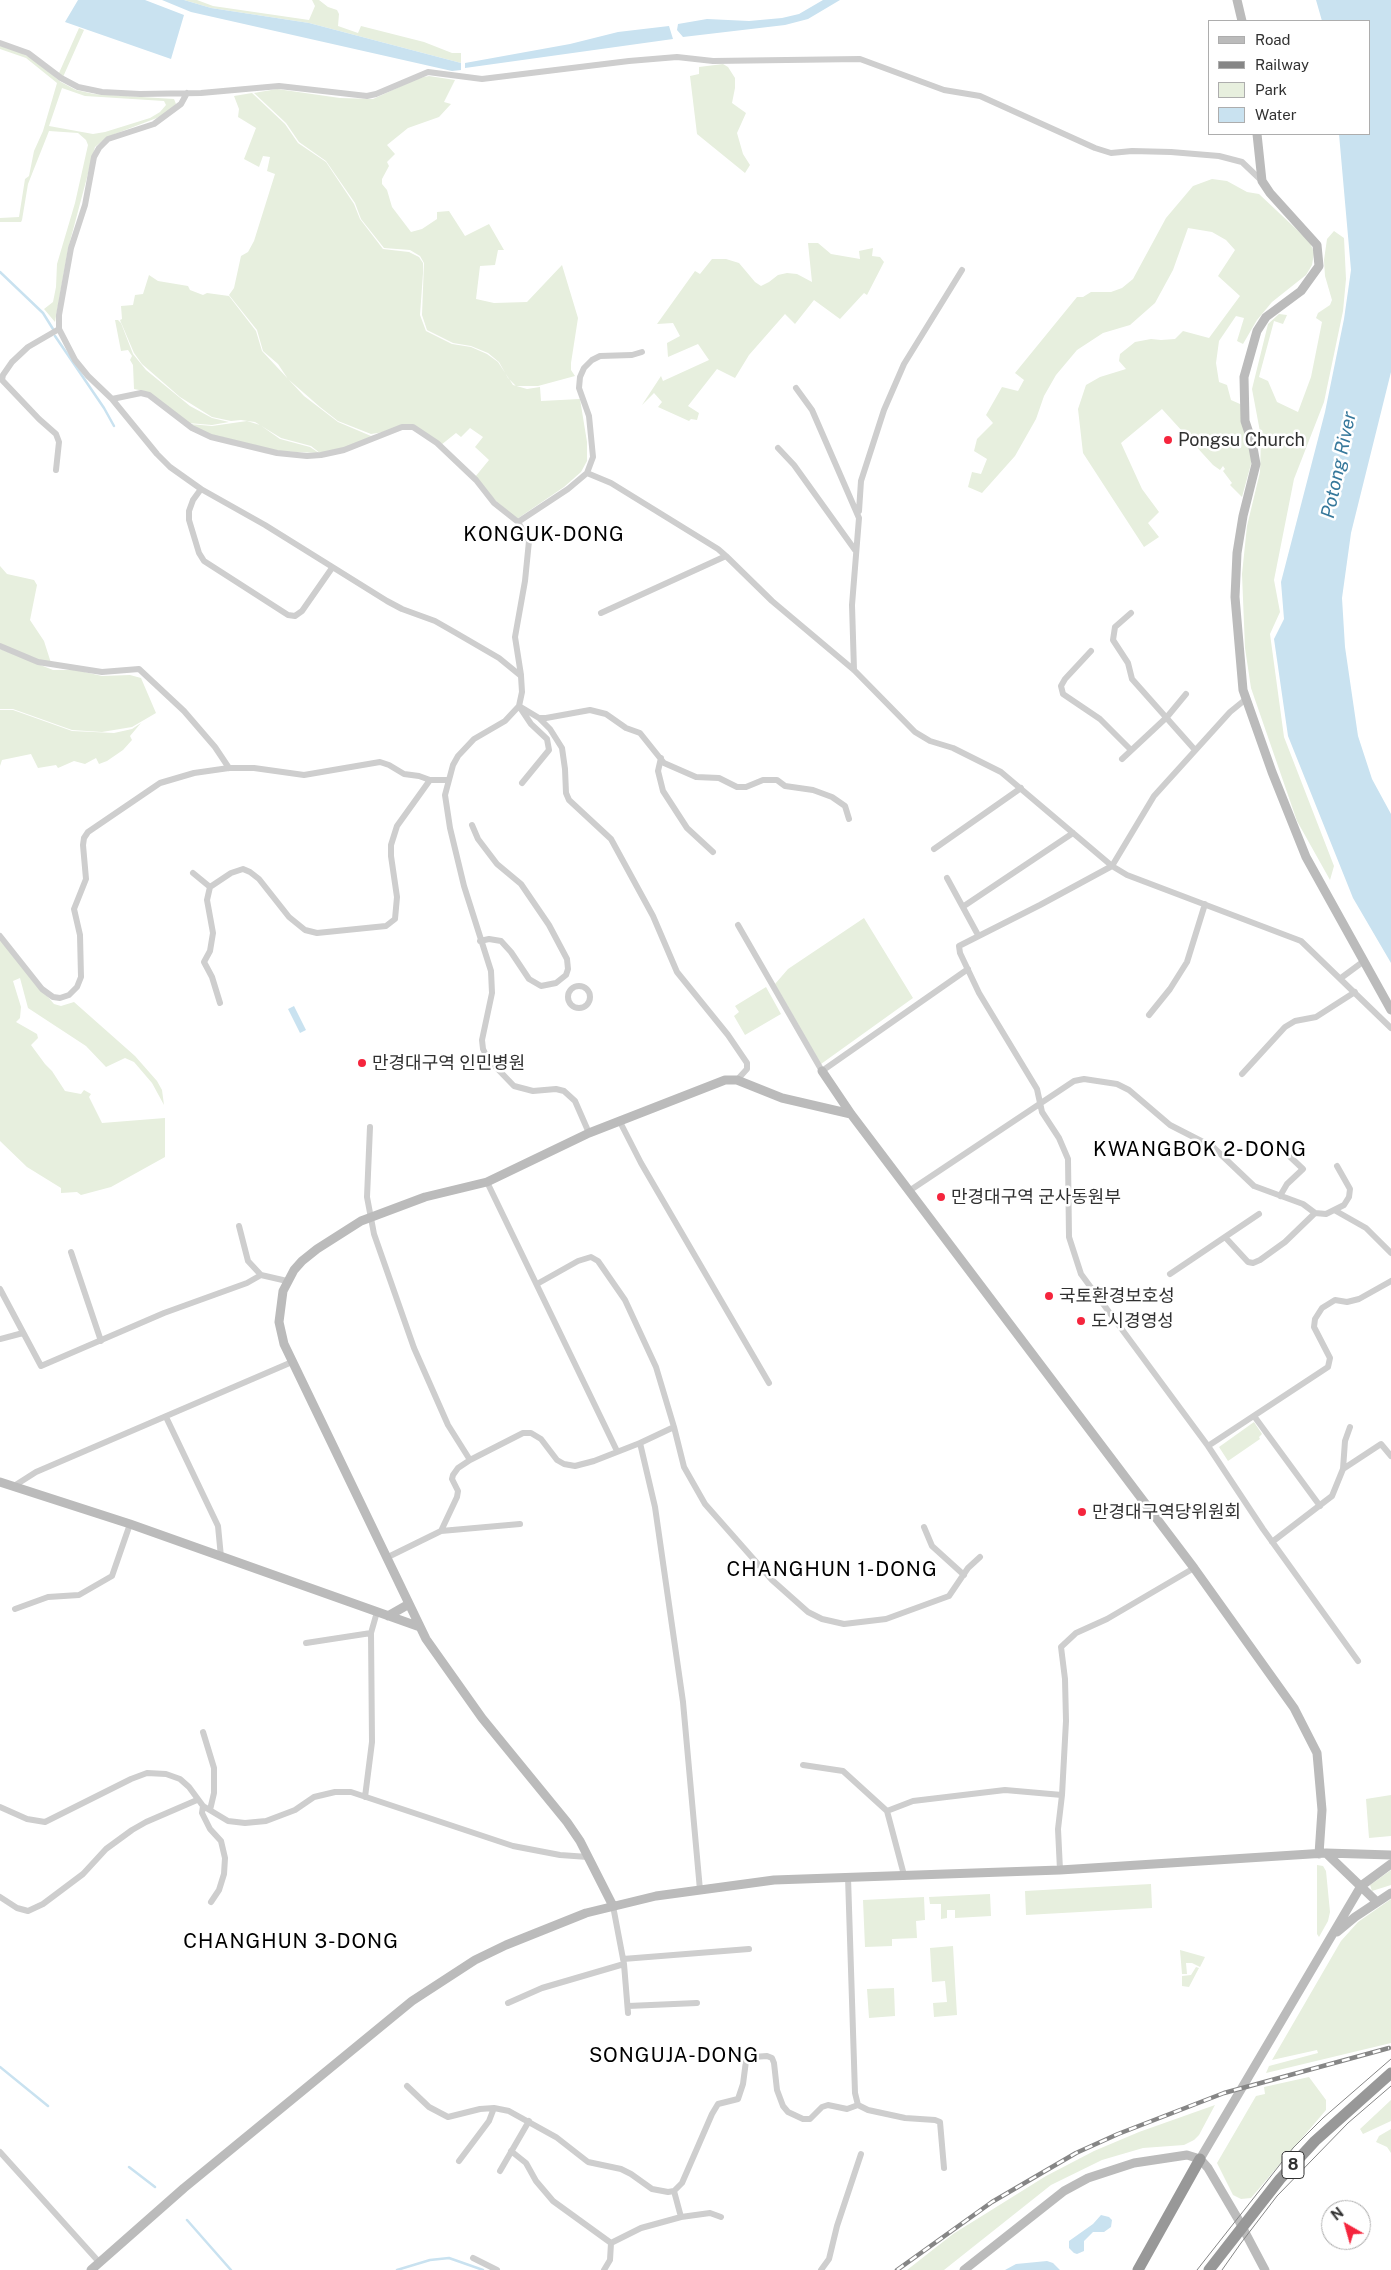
<!DOCTYPE html>
<meta charset="utf-8">
<style>
body{margin:0}
#map{position:relative;width:1391px;height:2270px;overflow:hidden;background:#fff;font-family:"Public Sans",sans-serif}
canvas{display:block}
.legend{position:absolute;left:1208px;top:20px;width:162px;height:115px;box-sizing:border-box;background:#fff;border:1px solid #adadad;margin:0;padding:6px 9px;list-style:none;font-size:15px;color:#313131}
.legend li{display:flex;align-items:center;gap:10px;height:25px}
.legend b{width:25px;border:1px solid #adadad}
.north{position:absolute;left:1321px;top:2200px;width:50px;height:50px;box-sizing:border-box;background:#fff;border:1px solid #adadad;border-radius:50%;rotate:322deg;font-size:14px;font-weight:700;line-height:20px;text-align:center;color:#313131}
.north::after{content:'';display:block;margin:auto;width:18px;height:22px;background:#f5253d;clip-path:polygon(50% 0,100% 100%,50% 72%,0 100%)}
</style>
<div id="map">
<canvas width="1391" height="2270"></canvas>
<ul class="legend">
<li><b style="height:6px;background:#bbb"></b>Road</li>
<li><b style="height:6px;background:#868686"></b>Railway</li>
<li><b style="height:14px;background:#e7efde"></b>Park</li>
<li><b style="height:14px;background:#c9e2f0"></b>Water</li>
</ul>
<div class="north">N</div>
</div>
<script>
const g = document.querySelector('canvas').getContext('2d');
g.lineJoin = 'round';
function paint(path, color) {
  g.fillStyle = color;
  g.fill(path, 'evenodd');
}
function toPath(rows) {
  const path = new Path2D();
  for (const r of rows) {
    if (r.length === 3) {
      path.moveTo(r[0] + r[2], r[1]);
      path.arc(r[0], r[1], r[2], 0, 2 * Math.PI);
      continue;
    }
    path.moveTo(r[0], r[1]);
    for (let i = 2; i < r.length; i += 2) path.lineTo(r[i], r[i + 1]);
  }
  return path;
}
function strokePath(path, color, width, dash) {
  g.strokeStyle = color;
  g.lineWidth = width;
  g.lineCap = dash ? 'butt' : 'round';
  g.setLineDash(dash || []);
  g.stroke(path);
}
function label(font, color, halo, rows, align = 'center') {
  g.font = font + ' "Public Sans","Noto Sans KR",sans-serif';
  g.lineWidth = 5;
  g.setLineDash([]);
  g.textBaseline = 'middle';
  g.strokeStyle = halo;
  g.fillStyle = color;
  for (const [text, x, y, turn = 0] of rows) {
    g.save();
    g.translate(x, y);
    g.rotate((+turn || 0) * Math.PI / 180);
    g.textAlign = isNaN(turn) ? turn : align;
    if (halo) g.strokeText(text, 0, 0);
    g.fillText(text, 0, 0);
    g.restore();
  }
}
const green = toPath([
 [184,0,197,0,213,6,309,20,315,6,312,0,319,0,328,7,337,10,339,14,338,26,358,33,361,26,424,42,452,53,461,53,461,63,309,23,211,8],
 [79,28,84,30,63,77,59,73],
 [0,46,15,50,33,59,61,82,76,90,94,94,174,99,176,104,162,116,107,137,95,147,68,249,55,322,44,309,53,302,56,287,57,264,75,203,88,145,86,140,78,133,49,131,28,184,22,220,21,222,0,222,0,218,19,217,25,179,29,176,34,151,43,131,57,83,26,58,0,49],
 [62,88,85,96,164,101,166,105,160,112,150,118,105,132,93,134,49,126],
 [723,64,728,67,735,78,735,88,732,103,746,113,737,133,743,154,750,165,745,173,697,134,690,76,699,74,699,67],
 [429,76,455,80,444,102,451,104,439,117,408,128,387,145,395,154,387,162,389,166,382,179,382,184,387,190,392,207,411,232,422,229,437,219,437,212,449,211,465,236,489,224,504,250,498,250,495,265,480,266,476,299,494,303,527,302,562,265,578,318,571,363,571,370,575,376,538,386,516,386,508,378,499,362,488,353,471,346,453,343,427,330,422,315,424,263,420,256,410,250,384,248,361,219,355,203,326,161,299,142,286,123,254,93,277,89,340,98,373,99,419,78],
 [252,93,285,124,298,143,326,162,354,204,360,219,383,249,409,252,419,257,423,263,423,273,420,315,426,331,452,344,471,347,487,354,498,362,513,385,527,389,540,387,541,401,580,399,587,442,587,461,581,472,564,487,517,519,495,500,475,477,489,460,475,447,483,437,470,428,461,437,456,433,441,445,416,427,371,434,338,421,320,407,288,379,278,364,263,351,257,330,229,295,234,288,241,256,248,252,254,241,275,174,267,171,270,157,263,156,259,167,244,159,256,128,238,117,239,109,234,96],
 [1212,179,1227,181,1247,192,1259,194,1310,242,1314,253,1312,265,1306,275,1272,302,1257,320,1243,344,1237,341,1244,318,1236,316,1219,341,1216,363,1219,382,1227,385,1231,400,1240,404,1251,448,1251,464,1242,497,1230,485,1232,483,1223,471,1225,469,1223,466,1220,470,1213,465,1162,409,1121,443,1142,489,1159,512,1148,523,1159,537,1144,547,1083,453,1078,409,1086,385,1100,377,1126,369,1119,361,1120,354,1135,342,1151,339,1161,340,1175,339,1183,331,1209,338,1240,296,1218,276,1235,250,1226,240,1212,232,1188,228,1173,270,1155,303,1130,325,1103,333,1077,350,1056,375,1044,396,1036,419,1015,456,982,493,968,487,972,472,981,474,987,459,974,451,977,439,993,423,986,415,1002,387,1018,391,1024,380,1015,373,1077,297,1083,297,1091,292,1111,292,1122,288,1133,279,1166,218,1193,186],
 [1334,231,1344,238,1346,279,1343,311,1324,402,1294,479,1274,580,1280,612,1270,634,1284,737,1334,866,1330,880,1297,821,1251,688,1245,648,1242,574,1247,526,1260,472,1261,437,1252,389,1268,324,1279,314,1287,315,1283,324,1274,321,1259,377,1268,381,1277,402,1298,412,1311,377,1322,322,1316,318,1318,313,1330,305,1332,300,1325,276,1324,260,1327,239],
 [808,243,818,243,831,254,860,259,859,251,873,248,872,256,880,257,884,262,867,295,864,293,840,319,814,300,795,324,785,314,749,355,735,378,717,369,688,406,699,413,697,420,691,419,689,421,658,407,662,402,654,393,642,405,661,376,663,381,709,360,698,344,668,357,667,343,680,336,673,323,657,324,695,271,700,274,712,259,726,259,739,263,755,282,761,286,769,282,778,275,787,273,797,274,812,282],
 [149,275,158,281,188,286,190,290,203,295,207,293,229,296,256,331,262,351,304,396,338,422,371,436,376,435,342,449,320,453,311,446,281,438,255,422,241,420,231,421,212,417,180,397,142,364,134,353,120,320,122,319,121,306,133,305,135,295,143,294],
 [115,320,118,320,121,323,133,354,146,370,190,406,212,418,229,422,212,425,188,423,144,391,134,389,133,365,130,360,132,356,128,350,121,351],
 [247,421,260,425,280,439,310,447,319,453,274,451,212,436,189,424,212,426],
 [0,566,7,574,34,580,37,585,30,620,44,641,51,663,38,662,0,645],
 [0,649,53,670,76,670,102,676,130,675,141,678,156,713,132,727,102,732,72,730,13,709,0,709],
 [0,710,13,710,72,731,114,733,132,729,141,723,130,736,132,740,123,750,107,761,99,764,96,758,85,764,74,761,58,768,56,765,38,768,31,754,2,760,0,766],
 [864,918,913,998,821,1064,775,984,788,969],
 [0,940,54,1004,61,1006,74,1002,135,1056,157,1081,162,1090,164,1105,152,1083,134,1062,125,1058,106,1067,86,1046,28,1008,20,978,13,981,21,1007,20,1018,16,1022,37,1034,38,1038,31,1045,45,1064,52,1071,65,1091,81,1094,84,1090,91,1094,89,1097,102,1123,165,1118,165,1157,111,1187,81,1195,77,1192,61,1193,61,1188,27,1167,0,1141],
 [766,987,781,1014,745,1035,734,1016,739,1012,735,1006],
 [1254,1422,1262,1434,1259,1437,1260,1439,1228,1461,1219,1447],
 [1391,1795,1391,1836,1369,1838,1366,1799],
 [1317,1865,1323,1866,1326,1871,1330,1912,1328,1921,1319,1937,1317,1934],
 [1391,1870,1391,1885,1372,1891,1370,1885],
 [1151,1884,1152,1908,1026,1915,1025,1891],
 [990,1894,991,1916,955,1918,955,1910,947,1910,947,1918,941,1919,941,1904,930,1904,929,1897],
 [924,1897,925,1920,916,1921,917,1938,892,1939,892,1946,865,1947,863,1900],
 [1391,1899,1391,2043,1266,2073,1269,2066,1318,2053,1317,2050,1272,2060,1341,1941,1358,1922],
 [953,1946,957,2015,934,2017,933,2003,947,2002,945,1981,932,1982,930,1948],
 [1180,1950,1205,1957,1200,1967,1192,1963,1186,1963,1187,1974,1182,1974],
 [1196,1967,1199,1968,1189,1987,1182,1986,1182,1976,1191,1975],
 [894,1988,895,2016,869,2018,867,1989],
 [1309,2077,1326,2100,1326,2110,1251,2198,1241,2199,1233,2195,1217,2163,1256,2096,1265,2094,1264,2087],
 [1391,2100,1391,2121,1363,2134,1360,2129],
 [1215,2105,1199,2135,1194,2140,1184,2145,1143,2148,1102,2160,1051,2185,944,2270,907,2270,953,2234,1046,2176,1094,2151,1139,2132],
 [1391,2129,1391,2153,1387,2147,1376,2142,1379,2136]
]);
const water = toPath([
 [78,0,145,0,184,15,171,59,65,22],
 [162,0,184,0,211,8,309,23,461,63,461,70,452,71,191,12],
 [823,0,840,0,808,19,785,25,683,37,677,30,678,24,707,19,749,21,782,18,799,14],
 [1316,0,1391,0,1391,372,1351,533,1342,598,1345,647,1358,736,1372,779,1391,814,1391,963,1353,898,1288,736,1274,639,1284,619,1281,582,1325,412,1344,319,1351,270,1339,134,1370,134,1370,21,1322,21],
 [669,26,673,39,465,68,465,63,570,44,618,32],
 [294,1006,306,1030,300,1033,288,1009],
 [1101,2215,1109,2217,1112,2220,1111,2227,1104,2232,1093,2232,1084,2241,1084,2251,1077,2254,1074,2253,1069,2248,1069,2241,1093,2224],
 [1047,2261,1053,2263,1060,2270,1005,2270,1016,2264]
]);
const stream = toPath([
 [0,272,43,313,53,329],
 [55,336,104,408,114,426],
 [0,2067,48,2106],
 [129,2167,155,2187],
 [187,2220,231,2270],
 [397,2270,430,2260,449,2258,483,2270]
]);
const street = toPath([
 [0,43,28,53,61,78,78,87,102,92,140,94,201,93,279,86,367,96,376,94,428,72,482,79,629,61,677,57,713,61,860,59,944,90,980,96,1095,148,1111,153,1132,151,1171,152,1219,156,1242,162,1262,181],
 [187,93,181,104,154,124,108,139,99,148,94,157,85,205,71,248,59,315,59,329,75,360,88,376,112,399,157,454,170,467,201,489],
 [796,388,812,410,859,518,852,605,854,670],
 [112,399,141,393,149,395,192,428,211,437,277,453,307,456,321,455,344,450,402,427,413,427,437,443,476,480,494,503,518,522,529,541,525,581,515,637,521,675],
 [778,448,794,465,855,550],
 [56,470,59,442,56,434,39,419,2,380,3,375,12,362,28,347,59,329],
 [587,473,611,483,718,549,726,556],
 [859,511,861,481,884,410,904,364,962,270],
 [518,522,568,489,587,473,593,457,589,416,579,388,580,377,584,368,592,360,600,356,632,355,642,352],
 [332,568,302,611,295,616,288,615,204,561,199,553,189,520,189,511,193,500,201,489,265,525,387,601,402,609,435,621,456,633,499,658,521,676,522,692,519,706,505,721,474,739,458,756,453,765,445,795,450,828,464,886,491,971,492,993,482,1040,483,1049,488,1059,514,1086,533,1091,556,1089,564,1091,575,1101,589,1133],
 [601,613,726,556,772,601,854,670,915,732,930,741,953,748,1001,772,1112,866,1127,875,1301,941,1391,1028],
 [1131,613,1115,627,1113,640,1128,663,1132,679,1195,750],
 [0,646,38,662,102,672,139,669,184,711,215,747,229,768],
 [1091,651,1065,679,1061,686,1063,694,1100,719,1131,750],
 [1246,699,1230,712,1154,796,1112,866,1040,905,959,946,960,953,979,993,1037,1089,1042,1112,1059,1138,1068,1159,1069,1237,1081,1274,1208,1446,1263,1529,1358,1661],
 [539,718,550,729,562,748,565,769,566,793,569,800,611,839,653,916,677,972,728,1035,747,1063,747,1069,737,1080],
 [661,758,658,771,663,791,687,828,713,852],
 [1122,759,1167,717,1186,694],
 [522,783,549,750,547,739,531,724,519,706,539,718,546,718,590,710,606,714,626,728,640,733,664,763,696,777,719,778,737,787,746,787,763,780,777,780,785,786,813,790,832,797,845,806,849,819],
 [472,825,478,839,497,864,521,884,549,925,567,959,568,969,566,975,556,983,541,986,529,979,511,952,501,941,489,939,480,941],
 [934,849,1021,788],
 [193,873,210,887],
 [947,878,978,935],
 [964,906,1073,833],
 [738,925,822,1071,968,969],
 [0,936,42,989,53,997,60,998,69,995,77,987,81,977,80,935,74,909,86,879,83,845,84,838,88,832,160,783,194,773,229,768,254,768,304,775,380,762,389,765,404,774,419,776,430,780],
 [1341,978,1364,961],
 [579,997,11],
 [220,1003,212,977,204,962,210,951,213,933,207,900,210,887,231,873,243,869,250,872,259,879,289,917,305,930,317,933,386,926,395,919,397,897,391,856,391,845,397,826,430,780,448,780],
 [1149,1015,1170,989,1187,962,1205,904],
 [1242,1074,1285,1027,1295,1021,1316,1017,1355,992],
 [619,1120,641,1163,769,1383],
 [370,1127,367,1197,374,1234,414,1348,448,1425,470,1460,523,1433,531,1433,541,1439,557,1460,564,1464,575,1466,594,1461,640,1443,655,1507,683,1702,700,1890],
 [487,1182,617,1451],
 [909,1191,1074,1081,1084,1079,1117,1084,1129,1090,1170,1125,1213,1147,1254,1186,1303,1204,1315,1213],
 [1280,1196,1287,1184,1303,1169,1285,1152],
 [1336,1211,1366,1228,1391,1253],
 [239,1226,248,1261,261,1275],
 [1225,1237,1248,1262,1253,1263,1260,1260,1285,1242,1315,1213,1326,1214,1344,1205,1349,1197,1350,1189,1337,1166],
 [71,1252,101,1341],
 [1170,1274,1259,1214],
 [537,1284,578,1261,591,1257,598,1261,625,1300,656,1367,674,1427,640,1443],
 [0,1289,41,1366,164,1313,247,1283,261,1275,287,1281],
 [0,1339,23,1333],
 [1254,1416,1320,1506],
 [166,1417,218,1526,221,1557],
 [674,1427,684,1467,705,1504,772,1580,808,1612,822,1619,844,1624,886,1619,949,1596,968,1568,980,1557],
 [1208,1446,1328,1367,1330,1358,1314,1327,1315,1319,1322,1308,1335,1300,1347,1302,1359,1299,1391,1281],
 [1343,1469,1381,1444,1391,1456],
 [14,1486,36,1472,292,1362],
 [924,1527,932,1546,964,1575],
 [441,1531,520,1524],
 [1272,1542,1332,1496,1343,1469,1345,1441,1350,1427],
 [386,1558,441,1531,457,1497,458,1491,452,1479,453,1475,458,1468,470,1460],
 [15,1609,48,1597,79,1595,112,1576,130,1524],
 [306,1643,371,1633],
 [203,1732,214,1768,214,1793,210,1810],
 [803,1765,843,1771,887,1811,913,1801,1005,1790,1062,1795],
 [365,1797,372,1742,371,1633,377,1612],
 [203,1806,202,1813,210,1829,221,1841,225,1858,224,1874,219,1890,211,1902],
 [0,1807,27,1819,45,1822,131,1779,147,1773,166,1774,180,1779,189,1787,203,1806,228,1821,245,1823,266,1821,295,1810,314,1797,335,1792,351,1792,513,1846,560,1855,588,1857],
 [887,1811,904,1875],
 [1060,1870,1058,1829,1062,1795,1066,1721,1065,1679,1061,1647,1076,1633,1107,1619,1194,1568],
 [848,1877,855,2093,858,2105],
 [0,1897,17,1908,28,1911,43,1904,83,1874,106,1849,132,1830,146,1822,197,1800],
 [613,1906,624,1964,628,2013],
 [623,1959,749,1949],
 [508,2003,542,1988,624,1964],
 [628,2006,697,2003],
 [407,2086,429,2107,448,2117,480,2109,494,2108,509,2111,556,2137,588,2162,621,2169,631,2174,652,2189,668,2192,674,2191,682,2183,712,2114,718,2104,738,2099,743,2084,746,2061,753,2057,767,2056,772,2058,774,2063,777,2090,783,2106,788,2112,803,2119,810,2119,822,2107,828,2105,847,2109,858,2105,868,2110,905,2118,935,2120,940,2122,944,2168],
 [511,2151,526,2163,536,2181,553,2201,611,2243,641,2228,681,2217,674,2191],
 [0,2152,99,2262],
 [459,2161,489,2121,494,2108],
 [500,2171,529,2121],
 [681,2217,710,2213,721,2217],
 [473,2258,497,2270],
 [604,2270,610,2260,611,2243],
 [821,2270,829,2259,837,2226,861,2154]
]);
const secondary = toPath([
 [1237,0,1242,21],
 [1257,134,1262,181,1270,193,1317,245,1319,266,1301,291,1266,317,1257,331,1244,377,1245,421,1252,442,1256,464,1243,516,1237,553,1235,597,1243,690,1272,772,1306,857,1391,1010],
 [822,1071,851,1114,1194,1568,1294,1708,1317,1753,1322,1810,1319,1854],
 [0,1482,130,1524,420,1627],
 [388,1616,409,1604],
 [1326,1853,1377,1902],
 [613,1906,580,1841,567,1822,482,1718,426,1639,284,1344,279,1322,283,1291,294,1270,302,1261,317,1249,361,1221,425,1197,487,1182,589,1133,725,1080,737,1080,782,1098,851,1114],
 [1337,1932,1355,1917,1391,1893],
 [1200,2159,1361,1886,1391,1864],
 [91,2270,184,2188,412,2001,475,1960,506,1945,586,1913,656,1896,774,1880,1060,1870,1326,1853,1391,1855],
 [964,2270,1064,2191,1088,2178,1134,2163,1187,2155,1200,2159,1208,2168,1238,2219,1265,2270]
]);
const highway = toPath([
 [1138,2270,1200,2159]
]);
const tram = toPath([
 [1197,2270,1293,2148,1323,2118,1391,2059],
 [1222,2270,1241,2243,1277,2196,1348,2123,1391,2086]
]);
const rail = toPath([
 [897,2270,992,2202,1076,2153,1118,2134,1224,2093,1389,2048]
]);
const highwayBridge = toPath([
 [1209,2270,1280,2179,1315,2141,1391,2073]
]);
const markers = [
 [1168,440,5,"#f5253d"],
 [362,1063,5,"#f5253d"],
 [941,1197,5,"#f5253d"],
 [1049,1296,5,"#f5253d"],
 [1081,1321,5,"#f5253d"],
 [1082,1512,5,"#f5253d"]
];
const shields = [
 [1293,2165,22]
];
const shieldNames = [
 ["8",1293,2165]
];
const poiNames = [
 ["Pongsu Church",1178,440],
 ["만경대구역 인민병원",372,1063],
 ["만경대구역 군사동원부",951,1197],
 ["국토환경보호성",1059,1296],
 ["도시경영성",1091,1321],
 ["만경대구역당위원회",1092,1512]
];
const waterNames = [
 ["Potong River",1339,465,-78]
];
const quarterNames = [
 ["KONGUK-DONG",544,535],
 ["KWANGBOK 2-DONG",1200,1150],
 ["CHANGHUN 1-DONG",832,1570],
 ["CHANGHUN 3-DONG",291,1942],
 ["SONGUJA-DONG",674,2056]
];
paint(green, '#e7efde');
paint(water, '#c9e2f0');
strokePath(stream, '#c9e2f0', 2.5);
strokePath(street, '#cecece', 6);
strokePath(secondary, '#bbb', 9);
strokePath(highway, '#989898', 11);
strokePath(tram, '#868686', 1);
strokePath(rail, '#868686', 4.5);
strokePath(rail, '#fff', 2.5, [8]);
strokePath(highwayBridge, '#989898', 11);
for (const [x, y, r, color] of markers) {
  const dot = new Path2D();
  dot.arc(x, y, r, 0, 2 * Math.PI);
  g.fillStyle = color;
  g.fill(dot);
  strokePath(dot, '#fff', 2);
}
for (const [x, y, w] of shields) {
  const box = new Path2D();
  box.roundRect(x - w / 2, y - 13.5, w, 27, 4);
  g.fillStyle = '#fff';
  g.fill(box);
  strokePath(box, '#313131', 1);
}
label('bold 16px', '#313131', null, shieldNames);
label('18px', '#313131', '#fff', poiNames, 'left');
label('italic 19px', '#36789b', '#fff', waterNames);
g.letterSpacing = '1px';
label('20px', '#000', '#fff', quarterNames);
g.letterSpacing = '0px';
</script>
